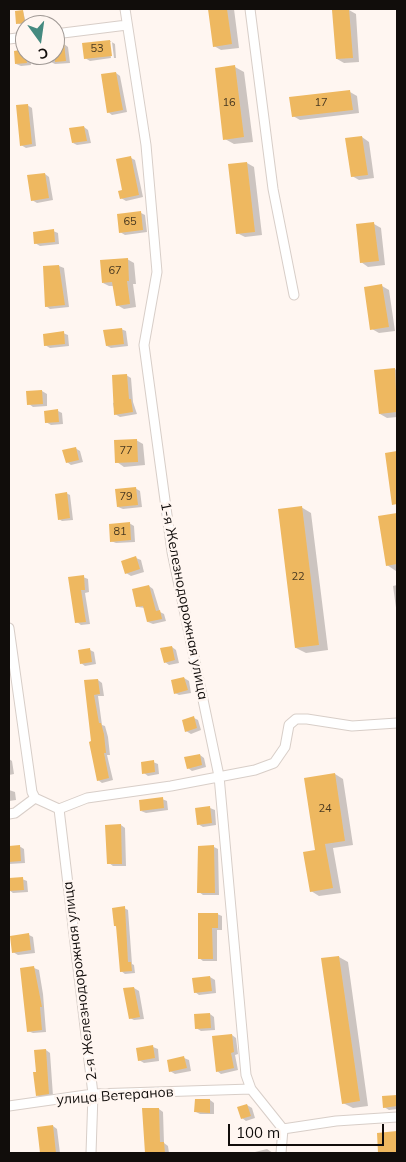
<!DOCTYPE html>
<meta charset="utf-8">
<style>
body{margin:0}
#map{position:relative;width:406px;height:1162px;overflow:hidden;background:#fff6f1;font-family:Mulish,sans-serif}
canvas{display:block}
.frame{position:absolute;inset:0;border:10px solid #110d0b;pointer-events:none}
.north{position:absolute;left:15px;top:15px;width:50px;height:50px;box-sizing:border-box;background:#fff6f1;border:1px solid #a09995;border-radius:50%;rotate:166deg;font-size:14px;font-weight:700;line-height:20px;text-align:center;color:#110d0b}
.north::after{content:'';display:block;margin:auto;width:18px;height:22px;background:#458a80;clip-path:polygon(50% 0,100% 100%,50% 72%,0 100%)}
.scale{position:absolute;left:228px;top:1124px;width:156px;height:22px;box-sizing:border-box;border:2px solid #110d0b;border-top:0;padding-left:6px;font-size:15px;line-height:18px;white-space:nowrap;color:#110d0b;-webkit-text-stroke:4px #fff6f1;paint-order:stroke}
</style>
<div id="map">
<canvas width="406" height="1162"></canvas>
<div class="frame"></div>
<div class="north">С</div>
<div class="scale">100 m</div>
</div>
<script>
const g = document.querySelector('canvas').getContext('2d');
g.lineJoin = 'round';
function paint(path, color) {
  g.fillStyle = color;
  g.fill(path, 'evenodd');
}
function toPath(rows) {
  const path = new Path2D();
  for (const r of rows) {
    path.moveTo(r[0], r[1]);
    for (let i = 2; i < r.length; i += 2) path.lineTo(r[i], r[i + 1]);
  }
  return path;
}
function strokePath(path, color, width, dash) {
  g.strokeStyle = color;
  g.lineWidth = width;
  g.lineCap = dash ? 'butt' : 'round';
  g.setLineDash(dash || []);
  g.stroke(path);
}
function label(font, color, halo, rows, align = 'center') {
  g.font = font + ' Mulish,sans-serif';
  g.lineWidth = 5;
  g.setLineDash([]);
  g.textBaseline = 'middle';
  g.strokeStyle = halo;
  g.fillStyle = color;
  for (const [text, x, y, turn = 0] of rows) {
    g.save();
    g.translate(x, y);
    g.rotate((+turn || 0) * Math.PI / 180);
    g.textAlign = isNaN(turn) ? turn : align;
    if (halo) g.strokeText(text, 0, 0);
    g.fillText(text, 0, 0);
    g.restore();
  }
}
const shadow = toPath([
 [209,9,234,9,239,48,221,50,214,46],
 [349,10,356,14,359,62,344,63,337,59],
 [23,11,26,23,19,24,18,23],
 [110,41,115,44,116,58,114,58,112,42,109,42,111,58,90,61,85,58],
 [64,44,68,47,70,63,55,64,51,62,50,55,55,55,55,45],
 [25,55,30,55,31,65,21,66,16,64],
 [235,67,244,72,253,142,234,144,225,139],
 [116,73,120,76,127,112,112,115,108,112],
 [350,92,357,96,359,113,300,120,293,116],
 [27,105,32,108,36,146,26,148,21,145],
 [84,127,88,130,91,143,77,145,73,143],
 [362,137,369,142,374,178,359,180,352,176],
 [131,158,135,160,143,197,126,201,121,198],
 [247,163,254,167,262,235,245,237,237,233],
 [45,174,49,177,53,200,37,203,32,200],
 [141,213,145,215,147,232,125,235,120,232],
 [374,224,381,228,385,265,368,267,361,262],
 [53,231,58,233,59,244,40,246,35,243],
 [127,259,134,263,136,284,133,284,136,307,124,309,117,305,114,286,109,286,103,283],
 [59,266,64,268,69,307,50,309,46,306,44,267],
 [382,286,389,290,395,331,379,333,372,329],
 [121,329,126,331,128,346,111,348,107,346],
 [63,333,68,335,69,346,50,348,45,345],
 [395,369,397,371,397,417,387,418,380,414],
 [126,375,131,378,133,402,137,414,120,417,115,414,113,403,116,402],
 [42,391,47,394,47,406,33,407,29,404],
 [58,411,62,413,63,424,51,425,46,422],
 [136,440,143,444,145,465,124,467,117,462],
 [75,448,80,451,83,462,71,465,67,462],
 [135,488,140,491,142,507,123,509,118,507],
 [66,493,70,495,73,520,62,521,59,519],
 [301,507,311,513,328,650,306,653,296,648],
 [397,515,397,571,396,571,387,565,380,517],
 [129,523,134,526,135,542,116,543,111,541],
 [136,558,141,560,144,572,131,576,126,573],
 [83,577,88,579,89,592,85,593,90,624,81,625,77,622,70,578],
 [397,585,397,615,393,586],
 [149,586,153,589,160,612,164,614,166,621,153,624,148,622,145,608,138,607],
 [172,647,176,650,179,663,169,665,165,662],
 [90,650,94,652,96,664,85,666,81,663],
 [184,678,189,681,191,693,179,695,175,693],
 [98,680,102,683,104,696,98,696,102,725,105,726,108,737,110,755,107,755,113,780,102,783,98,780,85,681],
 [194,718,198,720,201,730,191,734,186,731],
 [200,755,204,758,206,767,192,771,188,768],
 [9,759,12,761,14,774,9,775],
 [153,762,158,764,159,774,148,776,144,773],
 [335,774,343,779,353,845,333,848,341,893,319,896,311,891,316,851],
 [9,790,15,792,16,800,9,801],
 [162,799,167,801,168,810,146,813,141,811],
 [210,808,215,810,216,825,203,827,198,824,197,809],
 [121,825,125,828,126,866,113,866,109,863],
 [19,846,24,849,25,863,9,864,9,847],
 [214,847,218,849,219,895,203,895,199,892],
 [22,879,27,881,28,892,13,893,9,890,9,880],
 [124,908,128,910,132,964,134,965,135,973,125,974,121,971,118,927,115,926],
 [217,914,222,916,222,930,217,930,217,961,203,961,199,958],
 [29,935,33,937,35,953,18,955,13,952],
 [339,957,348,962,368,1106,353,1108,343,1103],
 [34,968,39,970,43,994,46,1032,33,1033,28,1031],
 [210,977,215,980,216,993,199,995,195,992,194,979],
 [134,988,139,991,144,1019,134,1020,130,1018],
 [210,1014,214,1017,215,1030,201,1031,196,1028],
 [232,1035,236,1038,238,1054,235,1055,238,1070,221,1074,217,1071],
 [153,1047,158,1049,159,1061,144,1063,139,1060],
 [46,1050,50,1053,53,1096,42,1098,37,1095,38,1073],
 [184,1058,189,1060,191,1071,175,1074,170,1071],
 [396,1096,397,1109,389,1110,384,1107],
 [210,1100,214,1103,214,1114,200,1114,196,1112],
 [247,1105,252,1108,255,1118,246,1121,242,1118],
 [159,1109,163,1112,164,1143,168,1146,169,1153,146,1153,143,1110],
 [53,1126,57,1129,60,1153,41,1153,38,1128],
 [267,1149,273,1153,251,1153]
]);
const building = toPath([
 [208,9,227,9,232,44,213,47],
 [349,9,353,58,336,59,332,10],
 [23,10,25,23,16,24,15,11],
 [110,40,112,56,84,59,82,43],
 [64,43,66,61,55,62,55,44],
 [25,49,27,63,15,64,14,51],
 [235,65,244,137,223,140,215,68],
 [116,72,123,110,107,113,101,74],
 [350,90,353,110,292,117,289,97],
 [28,104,32,144,20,146,16,105],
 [84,126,87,141,72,143,69,128],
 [362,136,368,175,351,177,345,138],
 [131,156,139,195,120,199,118,191,122,190,116,159],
 [247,162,255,232,236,234,228,164],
 [45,173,49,198,31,201,27,175],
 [141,211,143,230,119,233,117,214],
 [374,222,379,261,360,263,356,224],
 [54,229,55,242,34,244,33,232],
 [128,258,129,281,127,281,130,304,116,306,112,282,102,283,100,260],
 [59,265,65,305,45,307,43,266],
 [382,284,389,327,370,330,364,287],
 [122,328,124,344,106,346,103,330],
 [64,331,65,344,44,346,43,334],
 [395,368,397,412,379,414,374,370],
 [127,374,129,399,131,399,133,412,114,415,112,375],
 [42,390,43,404,27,405,26,391],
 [58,409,59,422,45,423,44,411],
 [137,439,138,462,115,463,114,440],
 [76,447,79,460,66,463,62,450],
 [397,451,397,504,392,505,385,453],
 [136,487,138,505,117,507,115,489],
 [67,492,70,518,58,520,55,494],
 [302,506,319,645,295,648,278,509],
 [397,513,397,564,386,566,378,516],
 [130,522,131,540,110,542,109,524],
 [136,556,140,569,125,574,121,561],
 [84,575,85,590,81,590,86,622,75,623,68,577],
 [149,585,156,611,160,610,162,619,147,622,143,606,136,607,132,589],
 [172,646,175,660,164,663,160,648],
 [90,648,92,662,80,664,78,650],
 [184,677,188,690,174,694,171,680],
 [98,679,100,694,94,695,99,723,101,723,104,734,106,753,104,753,109,778,97,781,89,742,91,741,84,680],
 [194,716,197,728,185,732,182,720],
 [200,754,202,765,187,769,184,757],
 [154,760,155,772,142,774,141,762],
 [335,773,345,841,325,844,333,888,310,892,303,852,315,850,304,778],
 [163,797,164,808,140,811,139,800],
 [210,806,212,823,197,825,195,808],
 [121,824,122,864,107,864,105,825],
 [20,845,21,861,9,862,9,846],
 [214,845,215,893,197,893,198,846],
 [23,877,24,890,9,891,9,878],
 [125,906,128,962,131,962,132,971,120,972,116,926,114,926,112,908],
 [198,913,218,913,218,928,212,928,213,959,198,959],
 [29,933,31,950,12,953,10,936],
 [339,956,360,1101,342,1104,321,958],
 [34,966,42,1007,40,1007,42,1030,27,1032,20,968],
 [210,976,212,991,194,993,192,978],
 [134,987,140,1017,129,1019,123,988],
 [210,1013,211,1028,195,1029,194,1014],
 [232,1034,234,1052,231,1053,234,1068,216,1072,212,1036],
 [153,1045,155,1058,138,1061,136,1048],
 [46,1049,49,1094,36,1096,33,1072,36,1072,34,1050],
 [184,1056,187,1068,169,1072,167,1060],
 [397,1095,397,1106,383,1108,382,1096],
 [195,1099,210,1099,210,1113,194,1112],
 [247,1104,251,1116,241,1119,237,1107],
 [142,1108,159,1108,160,1142,164,1142,165,1153,145,1153],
 [53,1125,56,1153,40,1153,37,1127],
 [397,1131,397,1153,378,1153,377,1133]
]);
const minor = toPath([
 [125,9,146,145,157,272,144,345,172,552,219,776,246,1075,251,1089,283,1129,281,1153],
 [250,9,273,189,294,295],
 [55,34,127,25],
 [9,39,25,37],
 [9,628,32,792,35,798],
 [59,809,93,1094,91,1153],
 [9,814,15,813,35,798,59,809,87,798,171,786,255,770,274,763,285,747,289,725,296,719,307,719,352,726,397,723],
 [9,1106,93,1094,251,1089],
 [283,1129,336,1121,397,1117]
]);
const numberNames = [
 ["53",97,49],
 ["16",229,103],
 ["17",321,103],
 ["65",130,222],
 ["67",115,271],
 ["77",126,451],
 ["79",126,497],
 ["81",120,532],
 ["22",298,577],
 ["24",325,809]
];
const streetNames = [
 ["1-я Железнодорожная улица",184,601,79],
 ["2-я Железнодорожная улица",80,981,-97],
 ["улица Ветеранов",115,1096,-4]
];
paint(shadow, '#0003');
paint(building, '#eeb860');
strokePath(minor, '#d8cec8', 11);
strokePath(minor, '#fff', 9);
label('11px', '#483820', null, numberNames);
label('14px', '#110d0b', '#fff6f1', streetNames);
</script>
